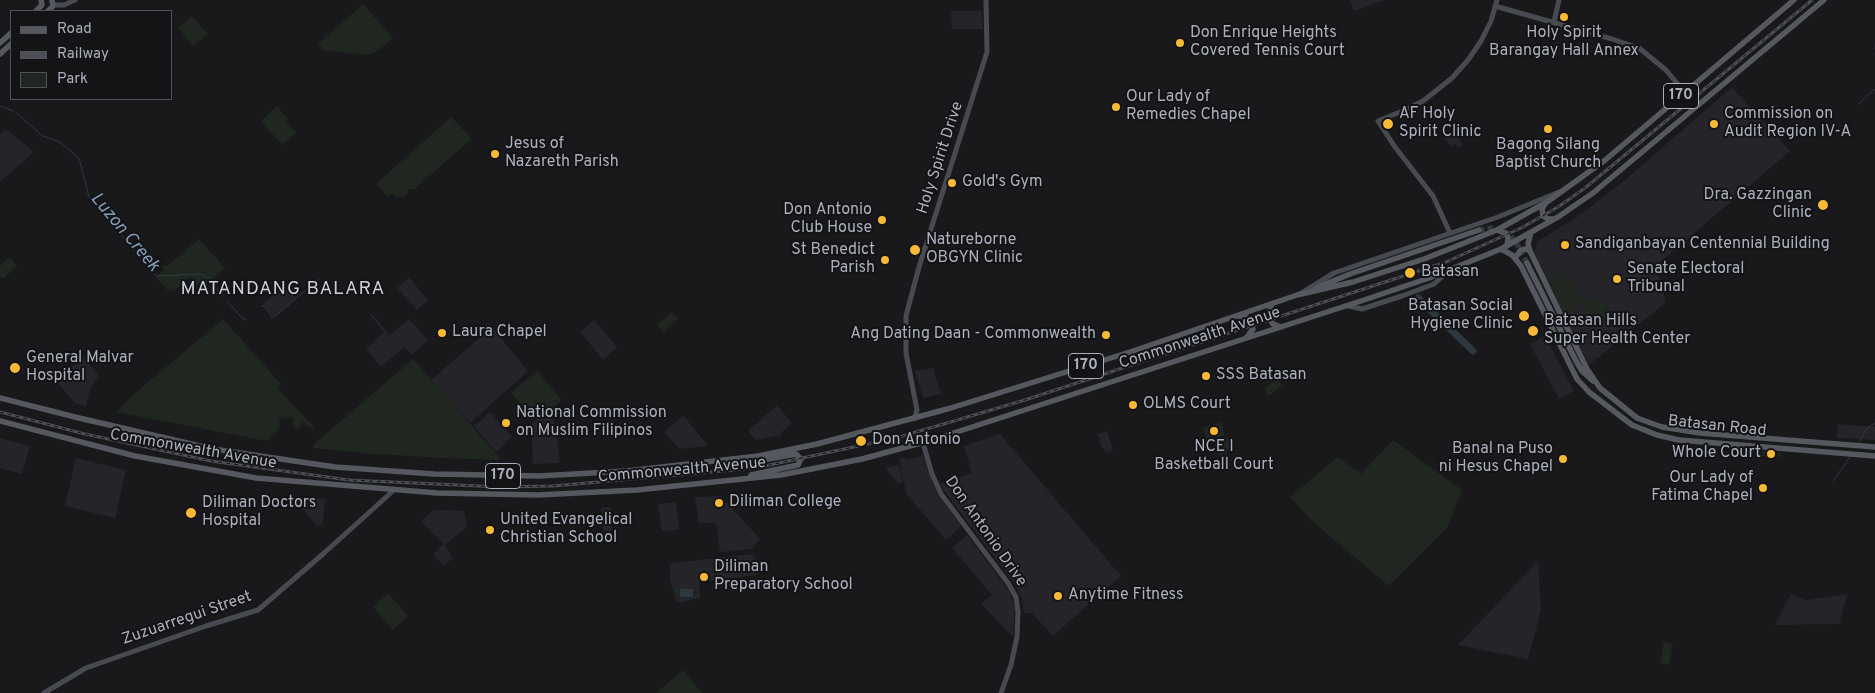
<!DOCTYPE html>
<style>
body{margin:0}
#map{position:relative;width:1875px;height:693px;overflow:hidden;background:#19191c;font-family:Overpass,sans-serif}
canvas{display:block}
.legend{position:absolute;left:10px;top:10px;width:162px;height:90px;box-sizing:border-box;background:#141417;border:1px solid #505259;margin:0;padding:6px 9px;list-style:none;font-size:15px;color:#abb0bc}
.legend li{display:flex;align-items:center;gap:10px;height:25px}
.legend b{width:25px;border:1px solid #505259}
</style>
<div id="map">
<canvas width="1875" height="693"></canvas>
<ul class="legend">
<li><b style="height:6px;background:#565860"></b>Road</li>
<li><b style="height:6px;background:#4d4f56"></b>Railway</li>
<li><b style="height:14px;background:#1f2720"></b>Park</li>
</ul>
</div>
<script>
const g = document.querySelector('canvas').getContext('2d');
g.lineJoin = 'round';
function paint(path, color) {
  g.fillStyle = color;
  g.fill(path, 'evenodd');
}
function toPath(rows) {
  const path = new Path2D();
  for (const r of rows) {
    path.moveTo(r[0], r[1]);
    for (let i = 2; i < r.length; i += 2) path.lineTo(r[i], r[i + 1]);
  }
  return path;
}
function strokePath(path, color, width, dash) {
  g.strokeStyle = color;
  g.lineWidth = width;
  g.lineCap = dash ? 'butt' : 'round';
  g.setLineDash(dash || []);
  g.stroke(path);
}
function label(font, color, halo, rows, align = 'center') {
  g.font = font + ' Overpass,sans-serif';
  g.lineWidth = 4;
  g.setLineDash([]);
  g.textBaseline = 'middle';
  g.strokeStyle = halo;
  g.fillStyle = color;
  for (const [text, x, y, turn = 0] of rows) {
    g.save();
    g.translate(x, y);
    g.rotate((+turn || 0) * Math.PI / 180);
    g.textAlign = isNaN(turn) ? turn : align;
    if (halo) g.strokeText(text, 0, 0);
    g.fillText(text, 0, 0);
    g.restore();
  }
}
const built = toPath([
 [1350,0,1384,0,1354,11],
 [951,11,982,11,983,29,952,29],
 [1732,87,1790,151,1656,266,1666,302,1589,365,1534,252,1538,241,1580,215,1625,180],
 [6,129,34,152,0,182,0,134],
 [1454,131,1463,145,1458,148,1455,144,1451,147,1444,138],
 [409,277,428,300,417,310,397,288],
 [290,281,301,293,274,317,263,304],
 [371,313,390,335,409,319,428,340,412,355,404,347,381,367,366,349,384,332,369,314],
 [594,320,617,347,603,360,580,332],
 [492,327,528,371,470,423,431,380],
 [1545,336,1574,391,1559,399,1530,344],
 [83,357,99,375,90,389,86,407,75,403,56,381],
 [933,368,941,394,923,398,915,371],
 [777,405,792,423,781,433,781,435,756,440,748,431],
 [551,409,556,433,560,463,533,464,531,425],
 [490,412,512,437,496,452,474,426],
 [683,416,687,420,708,446,679,449,664,432],
 [1838,424,1875,427,1875,440,1837,438],
 [1107,431,1113,450,1106,453,1104,448,1102,448,1098,434],
 [1000,434,1121,576,1053,636,1032,613,1024,613,1022,598,1017,587,939,484,972,473,964,446],
 [0,438,30,446,22,474,0,468],
 [923,455,936,492,961,526,946,540,906,493,899,459,905,457,907,460],
 [76,458,126,470,115,518,65,506],
 [899,465,903,483,898,484,885,468],
 [721,496,760,539,751,549,720,552,716,523,699,523,695,497],
 [294,497,325,499,323,522,318,527,301,507,293,502],
 [676,502,679,530,662,531,658,504],
 [610,507,613,536,604,537,601,508],
 [434,510,464,511,467,527,445,545,453,558,443,566,433,554,444,544,421,521],
 [967,535,1009,591,1015,607,1013,637,981,604,992,595,952,548],
 [754,554,757,575,699,582,700,598,677,603,670,580,670,563],
 [1538,561,1541,610,1528,659,1458,645],
 [1791,594,1805,600,1848,594,1839,624,1775,625]
]);
const green = toPath([
 [363,4,393,38,376,52,366,55,323,50,318,44],
 [192,16,208,34,193,46,178,28],
 [277,106,288,119,286,121,296,133,282,145,261,121],
 [451,117,472,139,414,189,408,189,407,191,408,193,403,198,400,196,397,198,392,193,388,197,376,184],
 [199,239,225,268,201,289,190,277,174,291,171,288,168,291,156,277,164,270,161,266,167,266],
 [10,257,17,266,3,279,0,276,0,266],
 [1560,270,1584,298,1565,314,1548,280],
 [1594,299,1603,299,1613,312,1600,324,1585,307],
 [672,312,678,319,663,332,657,325],
 [223,319,281,384,278,389,314,427,313,429,303,422,298,429,293,427,293,418,288,417,286,419,283,416,279,420,280,425,276,433,267,441,116,412,133,395],
 [413,359,500,458,498,460,445,458,372,454,313,448,314,444],
 [537,371,562,400,537,422,511,393],
 [1277,378,1282,385,1269,396,1264,389],
 [1221,422,1225,435,1207,440,1203,428],
 [1227,437,1234,444,1223,458,1215,451],
 [1393,440,1462,490,1447,528,1389,586,1312,521,1290,497,1338,457,1361,474],
 [1761,451,1782,453,1781,457,1761,456],
 [388,593,408,616,393,630,373,607],
 [1664,642,1673,644,1669,665,1660,663],
 [683,670,702,693,656,693]
]);
const water = toPath([
 [680,589,693,589,693,597,680,597]
]);
const stream = toPath([
 [1875,46,1875,49],
 [1858,104,1875,89],
 [0,106,13,111],
 [15,112,43,136,60,142,79,158,89,197,156,276,202,274,211,280],
 [213,284,224,297],
 [228,302,241,317,246,320],
 [261,307,263,305,273,318,319,279],
 [1859,443,1867,428,1875,423],
 [1833,481,1850,457]
]);
const river = toPath([
 [1418,298,1473,351]
]);
const primaryTunnel = toPath([
 [1479,230,1493,228,1507,233,1516,242,1527,263]
]);
const secondary = toPath([
 [53,5,64,5,75,0],
 [1495,6,1612,39,1639,48,1666,70,1685,93],
 [1554,22,1559,0],
 [1450,233,1433,196,1395,147,1378,121,1405,110,1423,101,1452,78,1468,60,1481,41,1491,21,1497,0],
 [1300,294,1334,273,1498,217,1559,192],
 [1348,306,1362,309,1402,296,1434,284,1448,271],
 [914,419,917,410,906,353,906,316,919,267,987,52,986,0],
 [923,443,932,474,941,494,1008,583,1016,597,1018,612,1017,637,1011,665,1001,693],
 [44,693,86,668,206,626,258,610,323,554,394,490]
]);
const primary = toPath([
 [36,11,42,5,41,0],
 [48,11,53,6,52,0],
 [0,43,11,33],
 [0,54,11,44],
 [1545,204,1542,209,1543,216,1548,219,1554,219],
 [1497,230,1507,234,1508,239,1507,246],
 [1531,232,1528,244,1530,251,1587,369,1600,388,1637,418,1662,427,1700,433,1875,447],
 [1501,249,1512,255,1521,266,1577,379,1589,392,1632,425,1657,435,1679,440,1875,456],
 [1515,258,1521,250,1526,249,1530,251],
 [1527,263,1576,361,1582,371,1593,381],
 [1316,288,1350,274,1479,230],
 [1272,304,1269,313,1270,320,1273,324,1281,327],
 [1238,316,1246,317,1250,320,1253,329,1247,337],
 [0,398,79,418,213,449,335,467,434,474,539,476,627,471,758,456,817,444,951,408,1130,352,1297,295,1353,282,1424,259,1497,230,1547,202,1604,161,1794,0],
 [0,421,135,456,256,478,437,493,538,495,637,490,781,475,862,459,932,440,1361,301,1429,278,1501,249,1558,217,1593,193,1824,0],
 [748,458,757,461,796,454,801,459,798,465,751,475]
]);
const rail = toPath([
 [0,412,85,434,211,461,349,480,500,487,553,486,734,470,760,467,896,438,1025,400,1446,262,1521,228,1558,207,1585,188,1812,0]
]);
const markers = [
 [1564,17,5,"#f8b935"],
 [1180,43,5,"#f8b935"],
 [1116,107,5,"#f8b935"],
 [1388,124,6,"#f8b935"],
 [1714,124,5,"#f8b935"],
 [1548,129,5,"#f8b935"],
 [495,154,5,"#f8b935"],
 [952,183,5,"#f8b935"],
 [1823,205,6,"#f8b935"],
 [882,220,5,"#f8b935"],
 [1565,245,5,"#f8b935"],
 [915,250,6,"#f8b935"],
 [885,260,5,"#f8b935"],
 [1410,273,6,"#f8b935"],
 [1617,279,5,"#f8b935"],
 [1524,316,6,"#f8b935"],
 [1533,331,6,"#f8b935"],
 [442,333,5,"#f8b935"],
 [1106,335,5,"#f8b935"],
 [15,368,6,"#f8b935"],
 [1206,376,5,"#f8b935"],
 [1133,405,5,"#f8b935"],
 [506,423,5,"#f8b935"],
 [1214,431,5,"#f8b935"],
 [861,441,6,"#f8b935"],
 [1771,454,5,"#f8b935"],
 [1563,459,5,"#f8b935"],
 [1763,488,5,"#f8b935"],
 [719,503,5,"#f8b935"],
 [191,513,6,"#f8b935"],
 [490,530,5,"#f8b935"],
 [704,577,5,"#f8b935"],
 [1058,596,5,"#f8b935"]
];
const shields = [
 [1681,96,35],
 [1086,366,35],
 [503,476,35]
];
const shieldNames = [
 ["170",1681,96],
 ["170",1086,366],
 ["170",503,476]
];
const poiNames = [
 ["Don Enrique Heights",1190,34],
 ["Covered Tennis Court",1190,52],
 ["Holy Spirit",1564,34,"center"],
 ["Barangay Hall Annex",1564,52,"center"],
 ["Our Lady of",1126,98],
 ["Remedies Chapel",1126,116],
 ["AF Holy",1399,115],
 ["Spirit Clinic",1399,133],
 ["Commission on",1724,115],
 ["Audit Region IV-A",1724,133],
 ["Jesus of",505,145],
 ["Nazareth Parish",505,163],
 ["Bagong Silang",1548,146,"center"],
 ["Baptist Church",1548,164,"center"],
 ["Gold's Gym",962,183],
 ["Dra. Gazzingan",1812,196,"right"],
 ["Clinic",1812,214,"right"],
 ["Don Antonio",872,211,"right"],
 ["Club House",872,229,"right"],
 ["Natureborne",926,241],
 ["OBGYN Clinic",926,259],
 ["Sandiganbayan Centennial Building",1575,245],
 ["St Benedict",875,251,"right"],
 ["Parish",875,269,"right"],
 ["Senate Electoral",1627,270],
 ["Tribunal",1627,288],
 ["Batasan",1421,273],
 ["Batasan Social",1513,307,"right"],
 ["Hygiene Clinic",1513,325,"right"],
 ["Batasan Hills",1544,322],
 ["Super Health Center",1544,340],
 ["Laura Chapel",452,333],
 ["Ang Dating Daan - Commonwealth",1096,335,"right"],
 ["General Malvar",26,359],
 ["Hospital",26,377],
 ["SSS Batasan",1216,376],
 ["OLMS Court",1143,405],
 ["National Commission",516,414],
 ["on Muslim Filipinos",516,432],
 ["Don Antonio",872,441],
 ["NCE I",1214,448,"center"],
 ["Basketball Court",1214,466,"center"],
 ["Banal na Puso",1553,450,"right"],
 ["ni Hesus Chapel",1553,468,"right"],
 ["Whole Court",1761,454,"right"],
 ["Our Lady of",1753,479,"right"],
 ["Fatima Chapel",1753,497,"right"],
 ["Diliman College",729,503],
 ["Diliman Doctors",202,504],
 ["Hospital",202,522],
 ["United Evangelical",500,521],
 ["Christian School",500,539],
 ["Diliman",714,568],
 ["Preparatory School",714,586],
 ["Anytime Fitness",1068,596]
];
const streetNames = [
 ["Holy Spirit Drive",941,158,-72],
 ["Commonwealth Avenue",1200,339,-18],
 ["Batasan Road",1717,427,6],
 ["Commonwealth Avenue",193,450,10],
 ["Commonwealth Avenue",682,471,-5],
 ["Don Antonio Drive",985,532,55],
 ["Zuzuarregui Street",187,619,-19]
];
const waterNames = [
 ["Luzon Creek",124,233,50]
];
const quarterNames = [
 ["MATANDANG BALARA",283,290]
];
paint(built, '#252529');
paint(green, '#1f2720');
paint(water, '#2e3841');
strokePath(stream, '#2e3841', 1);
strokePath(river, '#2e3841', 7);
strokePath(primaryTunnel, '#36373c', 5.5, [5.5, 3]);
strokePath(secondary, '#484a51', 5);
strokePath(primary, '#565860', 5.5);
strokePath(rail, '#4d4f56', 3);
strokePath(rail, '#141417', 1, [4]);
for (const [x, y, r, color] of markers) {
  const dot = new Path2D();
  dot.arc(x, y, r, 0, 2 * Math.PI);
  g.fillStyle = color;
  g.fill(dot);
  strokePath(dot, '#141417', 2);
}
for (const [x, y, w] of shields) {
  const box = new Path2D();
  box.roundRect(x - w / 2, y - 12.5, w, 25, 4);
  g.fillStyle = '#141417';
  g.fill(box);
  strokePath(box, '#abb0bc', 1);
}
label('bold 15px', '#abb0bc', null, shieldNames);
label('16px', '#abb0bc', '#141417', poiNames, 'left');
label('16px', '#abb0bc', '#141417', streetNames);
label('italic 18px', '#829db7', '#141417', waterNames);
g.letterSpacing = '1px';
label('19px', '#cdcfd7', '#141417', quarterNames);
g.letterSpacing = '0px';
</script>
